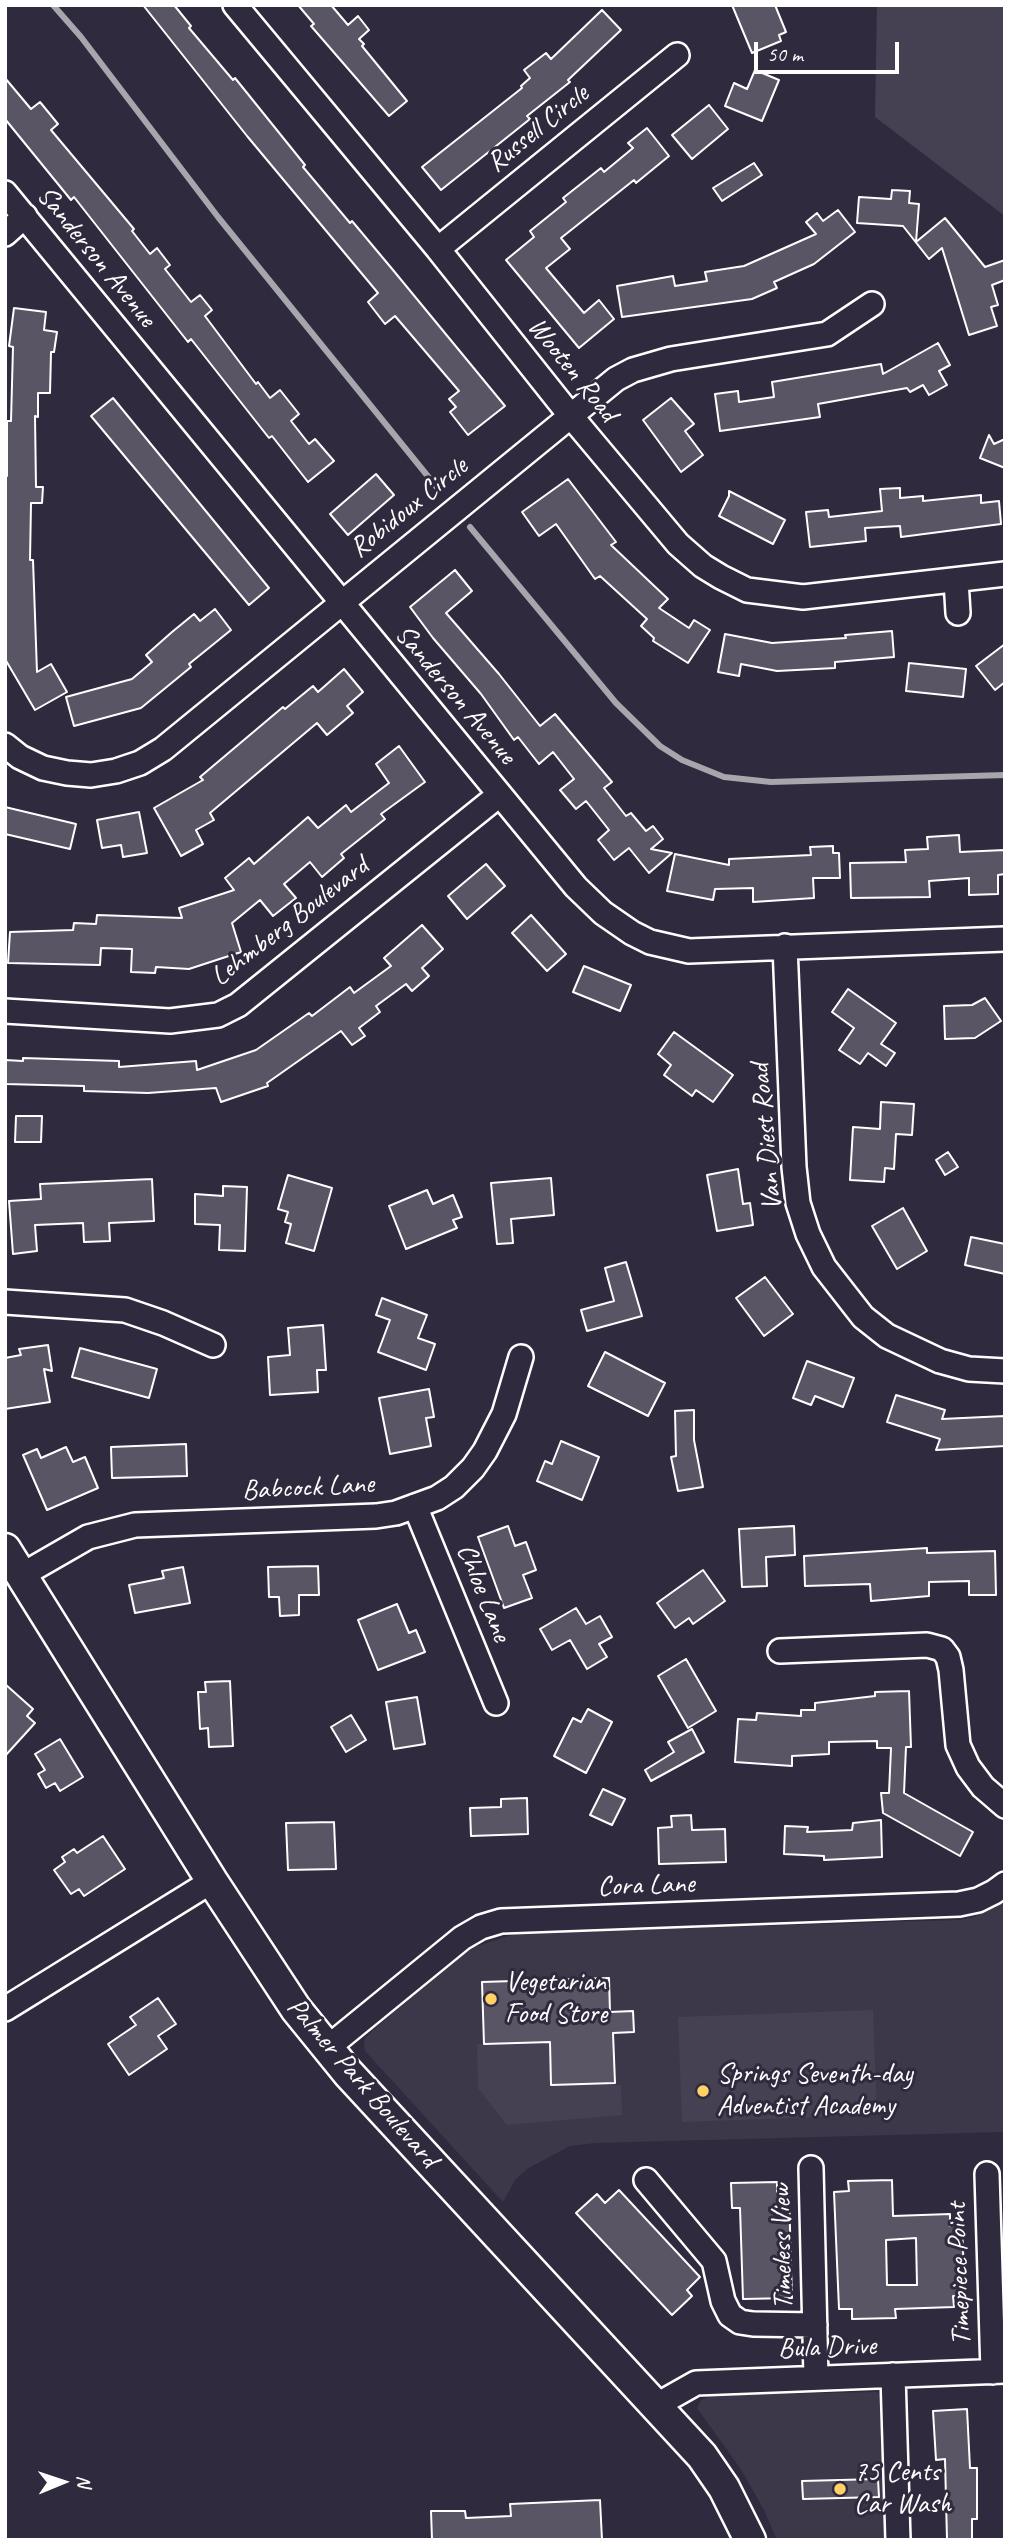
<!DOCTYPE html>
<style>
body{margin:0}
#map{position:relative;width:1010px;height:2545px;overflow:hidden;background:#2f2a3d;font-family:Caveat,sans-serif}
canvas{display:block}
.frame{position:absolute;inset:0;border:7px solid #fff;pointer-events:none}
.north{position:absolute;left:28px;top:2447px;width:70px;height:70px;-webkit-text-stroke:5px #2f2a3d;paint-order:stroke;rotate:88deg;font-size:19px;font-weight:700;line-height:28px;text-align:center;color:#fff}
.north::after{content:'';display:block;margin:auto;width:24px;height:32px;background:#fff;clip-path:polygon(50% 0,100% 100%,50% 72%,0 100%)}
.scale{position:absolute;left:754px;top:42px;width:145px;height:32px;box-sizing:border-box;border:4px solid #fff;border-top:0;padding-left:9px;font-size:21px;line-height:24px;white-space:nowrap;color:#fff;-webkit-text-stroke:5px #2f2a3d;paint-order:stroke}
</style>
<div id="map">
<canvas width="1010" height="2545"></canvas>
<div class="frame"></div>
<div class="north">N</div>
<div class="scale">50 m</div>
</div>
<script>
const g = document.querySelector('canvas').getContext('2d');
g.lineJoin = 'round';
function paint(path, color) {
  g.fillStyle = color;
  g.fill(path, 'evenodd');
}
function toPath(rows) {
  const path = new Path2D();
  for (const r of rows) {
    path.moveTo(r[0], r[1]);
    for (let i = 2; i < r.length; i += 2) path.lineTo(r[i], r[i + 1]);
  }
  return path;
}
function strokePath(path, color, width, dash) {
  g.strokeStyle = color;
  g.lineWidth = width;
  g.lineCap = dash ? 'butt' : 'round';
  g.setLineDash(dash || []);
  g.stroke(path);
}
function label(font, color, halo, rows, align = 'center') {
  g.font = font + ' Caveat,sans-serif';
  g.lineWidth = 6;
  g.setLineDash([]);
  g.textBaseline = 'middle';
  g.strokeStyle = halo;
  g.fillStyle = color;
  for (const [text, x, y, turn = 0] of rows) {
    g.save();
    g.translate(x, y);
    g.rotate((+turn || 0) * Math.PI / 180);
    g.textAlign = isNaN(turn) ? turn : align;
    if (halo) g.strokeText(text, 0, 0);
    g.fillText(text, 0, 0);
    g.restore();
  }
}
const built = toPath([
 [1003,1903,1005,1905,1005,2132,595,2143,570,2146,527,2169,515,2180,503,2202,365,2051,364,2044,365,2038,374,2029,458,1957,475,1947,508,1936,522,1933,958,1920,974,1917],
 [877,2392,883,2398,888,2540,777,2540,764,2510,740,2468,697,2408,701,2400,713,2395]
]);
const green = toPath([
 [877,5,1005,5,1005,216,875,117],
 [873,2010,877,2115,682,2122,678,2017],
 [550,2042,552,2085,621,2085,622,2115,507,2125,478,2088,477,2044]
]);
const stream = toPath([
 [53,5,81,37,218,217,439,490],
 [470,527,616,703,660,746,682,760,724,777,771,782,1005,775]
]);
const building = toPath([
 [143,5,174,5,191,26,189,28,233,80,235,78,305,165,303,167,350,223,352,221,393,270,505,406,468,435,450,412,456,407,449,399,459,391,395,316,385,324,368,302,378,293,247,136,143,5],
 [298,5,331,5,348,25,358,16,369,30,359,39,364,44,362,46,407,101,389,116,311,26,314,24,298,5],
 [732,5,775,5,786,32,779,35,781,41,752,53,732,5],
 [602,10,621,30,568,80,570,82,527,116,530,119,441,190,422,167,522,88,521,86,530,78,524,70,546,53,551,59,602,10],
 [755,70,779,80,762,121,725,106,734,83,747,89,755,70],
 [5,78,31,109,40,102,58,124,51,130,134,229,132,231,150,254,157,248,170,265,165,269,191,302,200,295,212,310,205,316,256,384,258,382,270,398,280,390,299,414,291,421,309,444,315,439,334,461,308,482,272,436,269,438,191,339,188,342,74,197,71,200,5,119,5,78],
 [709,105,728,129,692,159,672,135,709,105],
 [647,128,669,156,636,183,634,180,561,238,570,249,546,268,584,313,599,300,614,319,579,348,506,260,534,237,530,231,566,202,563,198,601,168,604,172,633,148,628,143,647,128],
 [754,163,762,175,722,201,713,188,754,163],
 [892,190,910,191,909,203,919,204,916,242,945,218,985,267,1005,260,1005,280,992,285,998,305,991,307,997,326,969,335,942,248,929,259,903,226,857,223,859,197,891,199,892,190],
 [838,210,855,232,814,264,774,282,777,288,752,299,622,317,617,286,673,276,675,286,707,281,705,272,744,266,816,234,806,222,817,213,823,221,838,210],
 [14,308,46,312,44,330,57,332,54,352,51,352,50,393,38,393,38,417,35,416,36,487,43,487,42,503,31,503,30,560,33,560,37,672,51,664,67,692,35,710,5,659,5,476,7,476,7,421,11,421,13,347,9,346,14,308],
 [938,343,950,365,939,371,947,385,929,395,923,385,910,392,907,388,818,404,820,417,720,431,715,394,738,391,739,402,774,397,772,382,881,364,883,374,938,343],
 [113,398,269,588,249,605,91,416,113,398],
 [671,398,694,424,685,431,703,455,681,472,643,420,671,398],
 [989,435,994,444,1005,439,1005,468,980,458,989,435],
 [376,474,394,495,348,535,330,514,376,474],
 [568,479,616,542,611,545,668,599,659,608,689,628,694,620,710,630,688,663,653,641,654,638,641,626,647,619,600,576,595,579,556,524,539,536,522,512,568,479],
 [900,488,900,498,923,496,923,501,981,495,981,503,999,501,1001,524,901,537,900,526,865,528,866,541,810,547,806,512,828,510,829,517,882,511,880,489,900,488],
 [729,491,785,520,773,544,719,516,729,496,729,491],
 [455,570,472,591,446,613,499,674,540,726,555,714,612,782,604,788,626,816,631,813,646,831,653,826,663,839,651,849,672,853,649,873,629,848,614,860,598,840,609,830,586,801,576,809,560,790,574,779,553,752,539,764,518,737,514,740,481,694,433,638,410,607,455,570],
 [215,609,231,630,189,664,191,667,141,708,74,726,66,697,132,679,152,662,146,655,172,632,194,614,200,621,215,609],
 [892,631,894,657,835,662,835,668,777,671,741,664,739,676,718,672,725,634,772,643,846,638,845,635,892,631],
 [1005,644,1005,682,995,690,976,666,1005,644],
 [909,663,966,669,963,697,906,691,909,663],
 [344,669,363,692,347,706,353,713,327,735,317,723,210,813,214,820,196,830,203,844,181,856,154,808,203,780,200,777,283,707,285,709,313,686,318,692,344,669],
 [399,746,425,782,381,814,385,819,341,854,344,858,322,877,310,862,284,884,296,898,273,916,260,900,232,923,241,952,189,969,156,967,155,973,131,972,132,949,101,948,100,965,8,963,10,932,73,930,74,923,96,924,97,915,182,918,179,908,234,890,225,878,249,858,254,864,308,817,318,828,346,805,351,812,389,783,376,764,399,746],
 [5,807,76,824,70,849,5,834,5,807],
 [139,812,147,853,123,857,121,845,102,848,97,820,139,812],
 [959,835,960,852,1005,850,1005,874,998,875,998,894,969,895,969,878,929,881,930,897,851,898,850,863,906,862,905,850,928,849,927,837,959,835],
 [833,846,833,853,839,853,840,878,813,878,814,898,753,902,753,888,715,889,713,900,667,891,675,854,729,865,729,859,811,855,810,847,833,846],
 [486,864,505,886,467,919,448,896,486,864],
 [531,915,566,954,547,971,512,933,531,915],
 [422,925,443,949,422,968,429,976,412,991,406,984,376,1006,380,1012,359,1028,365,1036,352,1045,341,1031,267,1083,268,1086,221,1102,216,1088,148,1093,84,1091,84,1086,5,1084,5,1060,23,1061,23,1058,119,1061,119,1067,196,1061,197,1070,256,1050,309,1013,312,1016,350,987,354,993,391,966,384,958,422,925],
 [584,966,631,985,620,1011,573,992,584,966],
 [848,989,896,1023,881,1044,895,1053,886,1066,868,1053,860,1064,839,1050,854,1028,832,1012,848,989],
 [985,998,1001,1021,975,1038,945,1039,944,1006,972,1005,985,998],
 [674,1032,733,1075,713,1102,696,1090,692,1096,664,1075,671,1065,658,1054,674,1032],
 [881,1102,914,1104,912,1135,896,1134,894,1169,885,1168,884,1182,850,1180,853,1127,880,1129,881,1102],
 [16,1116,42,1116,41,1142,15,1142,16,1116],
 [948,1152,958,1167,945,1175,936,1160,948,1152],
 [738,1169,743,1204,750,1203,753,1225,717,1231,707,1175,738,1169],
 [288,1175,332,1188,314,1251,286,1243,291,1224,285,1222,288,1212,278,1209,288,1175],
 [551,1178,554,1215,511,1219,513,1243,497,1244,491,1183,551,1178],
 [152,1179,154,1221,109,1223,110,1241,84,1242,83,1223,35,1225,37,1251,13,1254,9,1201,41,1199,40,1184,152,1179],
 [223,1186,247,1187,245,1251,219,1250,220,1225,195,1224,195,1194,223,1196,223,1186],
 [427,1190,433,1204,453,1195,462,1217,453,1220,457,1228,406,1249,389,1206,427,1190],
 [903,1208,927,1251,897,1269,872,1226,903,1208],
 [971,1237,1005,1244,1005,1274,965,1265,971,1237],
 [626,1262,642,1316,587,1331,581,1310,614,1301,605,1268,626,1262],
 [765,1277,793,1314,764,1336,736,1298,765,1277],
 [382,1298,427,1315,418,1338,435,1344,426,1370,378,1352,390,1320,376,1315,382,1298],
 [323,1325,326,1370,317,1370,318,1392,270,1395,268,1357,290,1355,288,1328,323,1325],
 [48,1345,52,1371,44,1369,50,1402,5,1409,5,1358,21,1355,19,1349,48,1345],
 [80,1348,157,1369,149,1398,72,1377,80,1348],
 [605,1352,665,1383,648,1416,588,1386,605,1352],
 [807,1361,854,1378,843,1407,815,1396,811,1405,793,1398,807,1361],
 [429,1389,434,1417,426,1418,431,1446,390,1454,379,1398,429,1389],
 [896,1395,945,1410,942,1419,1005,1416,1005,1446,936,1450,940,1439,887,1422,896,1395],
 [694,1410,694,1440,703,1487,678,1491,671,1457,676,1456,675,1411,694,1410],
 [561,1441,599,1457,582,1500,537,1481,545,1461,552,1464,561,1441],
 [186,1444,187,1476,112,1478,111,1447,186,1444],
 [66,1447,73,1462,85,1457,98,1488,47,1510,23,1455,37,1449,41,1458,66,1447],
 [508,1526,515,1546,526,1542,536,1570,523,1575,532,1598,504,1608,478,1537,508,1526],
 [794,1526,795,1555,766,1557,767,1586,742,1587,739,1529,794,1526],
 [927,1548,927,1553,995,1551,996,1595,969,1595,969,1581,929,1582,929,1596,871,1601,870,1584,805,1586,804,1556,927,1548],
 [318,1566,319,1595,299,1595,299,1615,280,1616,279,1597,269,1597,268,1567,318,1566],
 [183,1567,190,1603,135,1613,129,1585,164,1578,162,1571,183,1567],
 [703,1570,725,1601,693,1624,689,1618,675,1628,657,1603,703,1570],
 [397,1604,409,1633,416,1630,425,1652,378,1670,358,1620,397,1604],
 [576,1608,586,1624,600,1616,612,1637,599,1644,607,1657,587,1669,570,1640,552,1650,540,1629,576,1608],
 [686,1659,716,1711,688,1728,658,1676,686,1659],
 [230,1681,233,1746,209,1747,208,1728,200,1729,198,1692,206,1692,205,1682,230,1681],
 [5,1684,33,1709,27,1716,35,1723,5,1756,5,1684],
 [909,1691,911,1747,906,1747,904,1793,973,1832,960,1856,883,1813,881,1793,889,1793,891,1748,877,1748,877,1741,829,1742,829,1754,792,1756,792,1766,735,1762,738,1719,756,1720,757,1713,801,1716,801,1710,815,1710,815,1703,875,1696,875,1692,909,1691],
 [417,1697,425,1744,394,1749,386,1702,417,1697],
 [588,1709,612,1722,586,1773,554,1756,573,1718,581,1722,588,1709],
 [351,1715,366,1740,346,1752,331,1727,351,1715],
 [692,1729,704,1752,651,1781,645,1770,674,1752,668,1742,692,1729],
 [60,1739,83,1777,60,1791,55,1783,46,1788,38,1774,45,1770,35,1754,60,1739],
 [603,1789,625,1799,612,1825,590,1815,603,1789],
 [527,1798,528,1834,471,1836,470,1808,501,1807,501,1799,527,1798],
 [691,1815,692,1830,725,1829,726,1862,659,1864,658,1828,672,1827,671,1816,691,1815],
 [881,1820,882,1857,824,1860,824,1856,784,1854,785,1826,808,1827,807,1832,852,1830,853,1823,881,1820],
 [334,1822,336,1869,288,1870,286,1823,334,1822],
 [103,1836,125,1869,84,1896,79,1889,71,1894,54,1870,65,1862,62,1857,74,1849,77,1853,103,1836],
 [609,1978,610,2012,633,2011,634,2032,613,2033,615,2083,551,2085,550,2042,484,2044,482,1982,609,1978],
 [158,1998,176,2024,158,2036,167,2049,129,2075,108,2044,136,2025,130,2017,158,1998],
 [892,2180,893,2216,950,2214,950,2226,962,2226,965,2296,953,2296,954,2307,895,2309,896,2318,852,2319,852,2309,839,2309,834,2192,849,2191,848,2181,892,2180],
 [916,2238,917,2285,887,2285,886,2240,916,2238],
 [777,2182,777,2193,789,2193,792,2298,743,2299,740,2208,732,2208,731,2183,777,2182],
 [619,2190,700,2277,687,2290,692,2296,672,2315,576,2213,597,2194,605,2203,619,2190],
 [967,2409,970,2468,977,2468,977,2519,972,2519,972,2540,947,2540,945,2459,936,2460,933,2411,967,2409],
 [878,2479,879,2497,803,2499,802,2481,878,2479],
 [600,2500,602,2540,432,2540,431,2511,465,2511,466,2518,511,2516,510,2504,600,2500]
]);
const minor = toPath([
 [235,5,438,249,570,415,678,544,703,566,721,577,747,590,803,597,1005,574],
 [5,193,576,887,603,913,632,933,650,942,689,951,1005,939],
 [5,234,25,216],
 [438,249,677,55],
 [956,580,958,613],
 [5,745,20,757,43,768,67,773,91,775,116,771,140,763,163,749,616,379,633,370,671,359,827,334,872,304],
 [785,946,794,1167,798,1203,808,1234,824,1267,863,1317,887,1336,940,1361,969,1369,1005,1371],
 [5,1011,170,1021,218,1015,238,1005,499,795],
 [5,1302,125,1310,163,1323,213,1345],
 [415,1506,496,1703],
 [22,1575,88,1537,135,1525,376,1516,396,1513,437,1498,454,1487,473,1468,485,1451,504,1414,521,1357],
 [780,1651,927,1645,942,1649,948,1657,951,1670,958,1745,968,1767,983,1787,1005,1806],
 [5,2009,212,1881],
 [326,2049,462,1938,481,1927,501,1921,959,1904,978,1900,994,1892,1005,1884],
 [811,2168,816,2378],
 [987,2174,993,2372],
 [646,2180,714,2261,723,2301,730,2315,740,2322,753,2324,815,2325],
 [893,2375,898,2540],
 [657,2405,696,2383,1005,2371]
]);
const major = toPath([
 [5,1549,212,1881,296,2009,348,2073,702,2456,724,2488,750,2540]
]);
const markers = [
 [491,1999,7,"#ffd166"],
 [703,2091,7,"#ffd166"],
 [840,2489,7,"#ffd166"]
];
const streetNames = [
 ["Russell Circle",538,129,-39],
 ["Sanderson Avenue",96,257,51],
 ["Wooten Road",572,370,51],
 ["Robidoux Circle",409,508,-39],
 ["Sanderson Avenue",455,695,50],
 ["Lehmberg Boulevard",290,922,-38],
 ["Van Diest Road",767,1137,-95],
 ["Babcock Lane",308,1488,-3],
 ["Chloe Lane",483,1593,68],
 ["Cora Lane",646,1886,-2],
 ["Palmer Park Boulevard",362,2083,49],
 ["Timeless View",783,2247,-91],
 ["Timepiece Point",960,2274,-92],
 ["Bula Drive",827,2348,-2]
];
const poiNames = [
 ["Vegetarian",505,1983],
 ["Food Store",505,2015],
 ["Springs Seventh-day",717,2075],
 ["Adventist Academy",717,2107],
 ["75 Cents",854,2473],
 ["Car Wash",854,2505]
];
paint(built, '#3c3749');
paint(green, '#464152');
strokePath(stream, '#a7a6ad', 6);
paint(building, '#595564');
strokePath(building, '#fff', 2);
strokePath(minor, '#fff', 28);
strokePath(major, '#fff', 35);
strokePath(minor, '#2f2a3d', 23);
strokePath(major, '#2f2a3d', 30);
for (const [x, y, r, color] of markers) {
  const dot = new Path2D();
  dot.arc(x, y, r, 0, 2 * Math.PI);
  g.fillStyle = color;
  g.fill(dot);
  strokePath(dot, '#2f2a3d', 2.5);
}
label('28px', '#fff', '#2f2a3d', streetNames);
label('28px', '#fff', '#2f2a3d', poiNames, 'left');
</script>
